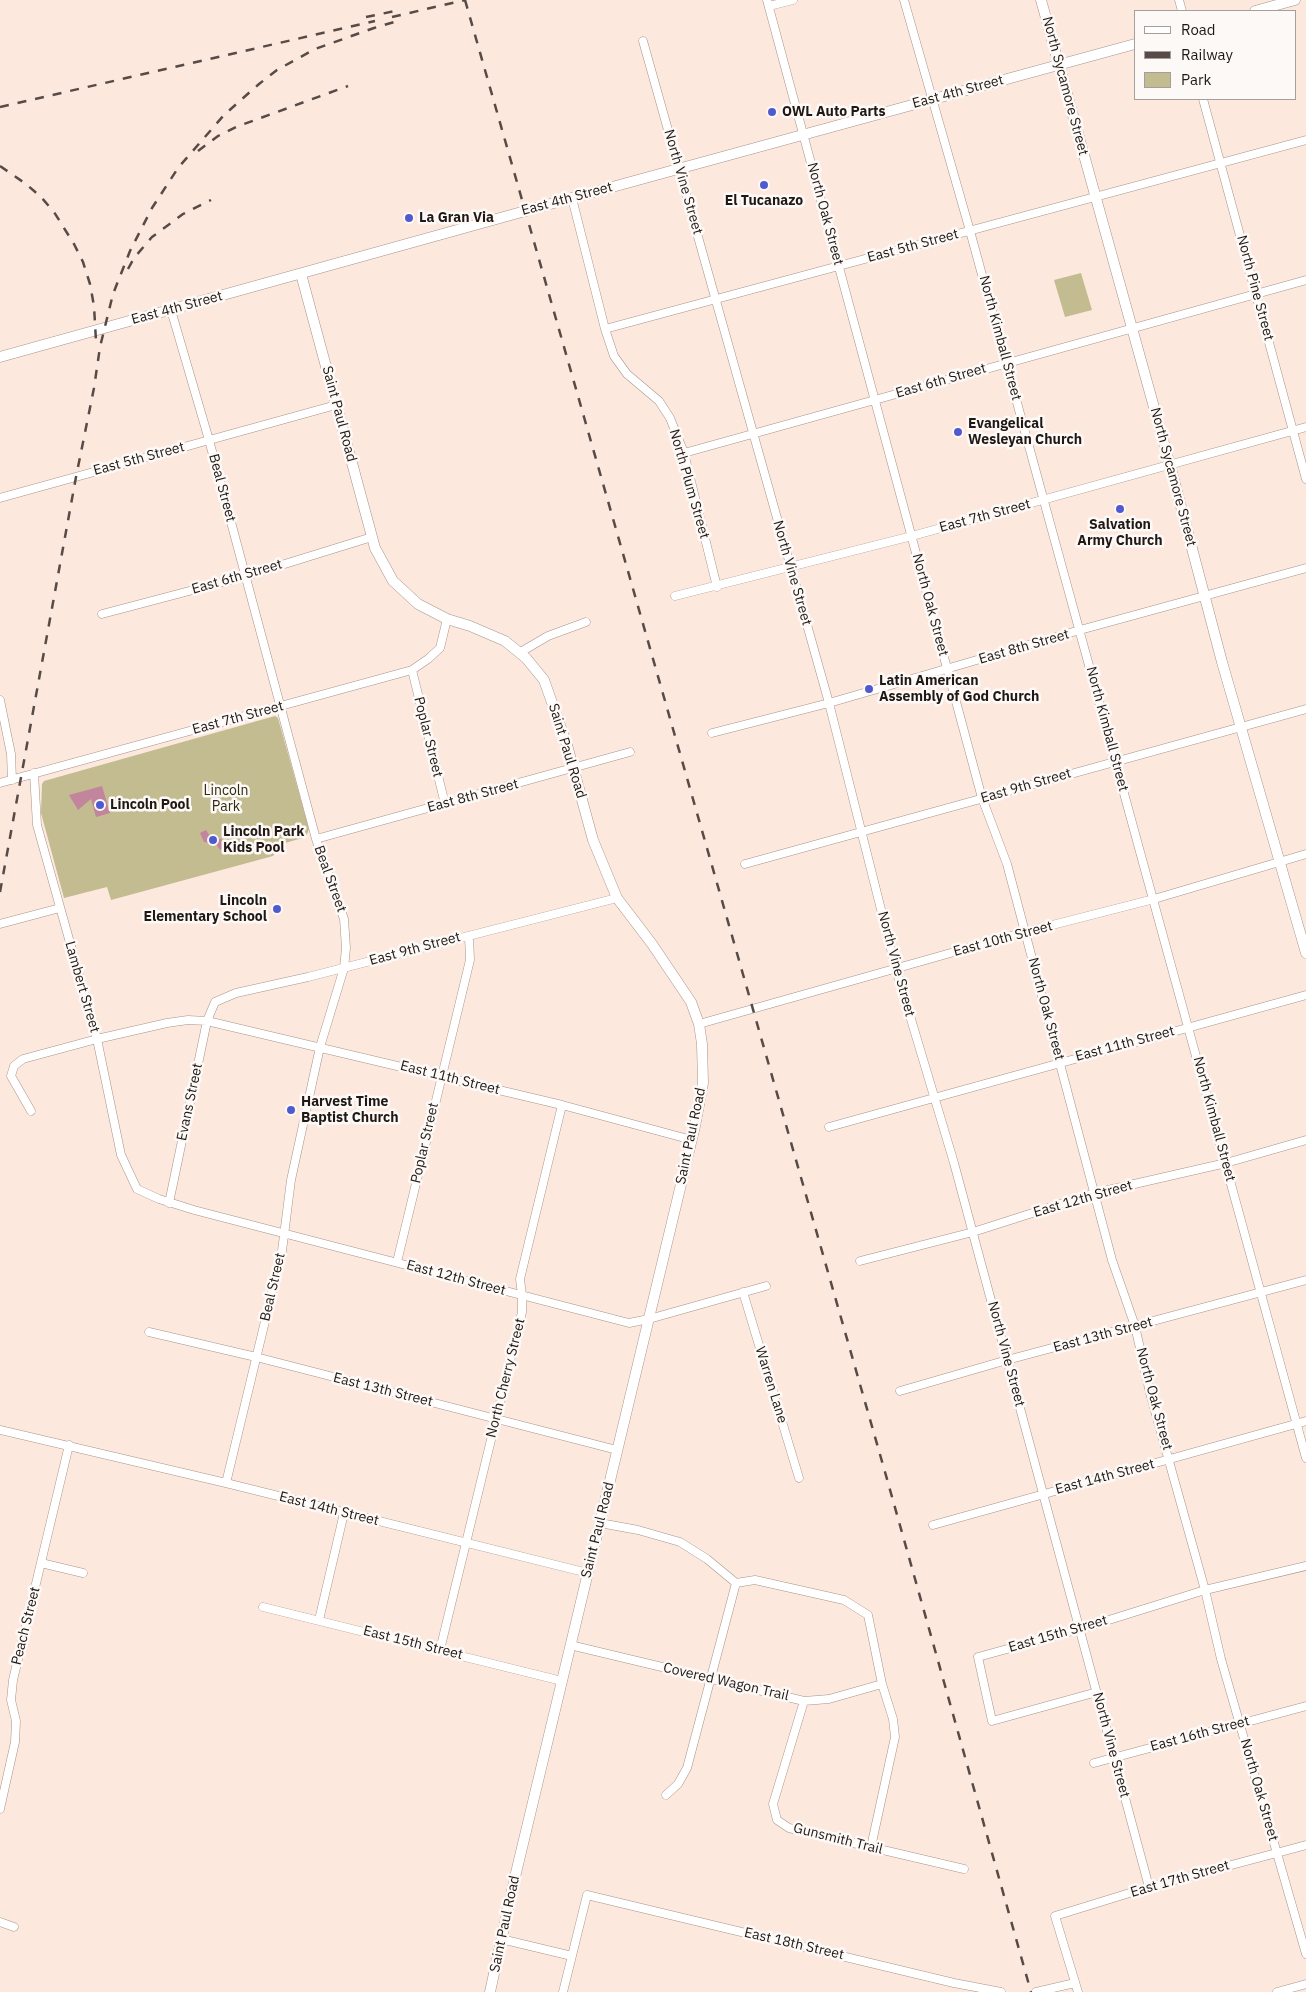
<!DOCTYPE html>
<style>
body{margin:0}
#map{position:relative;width:1306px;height:1992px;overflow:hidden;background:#fde8de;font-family:"IBM Plex Sans",sans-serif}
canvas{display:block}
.legend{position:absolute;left:1134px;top:10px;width:162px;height:90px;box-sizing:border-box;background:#fdf9f7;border:1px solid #a49f9c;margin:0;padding:6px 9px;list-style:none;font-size:15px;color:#1f1814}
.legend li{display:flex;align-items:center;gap:10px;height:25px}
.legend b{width:25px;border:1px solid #a49f9c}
</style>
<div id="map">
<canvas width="1306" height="1992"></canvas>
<ul class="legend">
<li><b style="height:6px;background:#fff"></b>Road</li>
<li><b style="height:6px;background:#564b46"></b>Railway</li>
<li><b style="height:14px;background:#c3bc90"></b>Park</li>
</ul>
</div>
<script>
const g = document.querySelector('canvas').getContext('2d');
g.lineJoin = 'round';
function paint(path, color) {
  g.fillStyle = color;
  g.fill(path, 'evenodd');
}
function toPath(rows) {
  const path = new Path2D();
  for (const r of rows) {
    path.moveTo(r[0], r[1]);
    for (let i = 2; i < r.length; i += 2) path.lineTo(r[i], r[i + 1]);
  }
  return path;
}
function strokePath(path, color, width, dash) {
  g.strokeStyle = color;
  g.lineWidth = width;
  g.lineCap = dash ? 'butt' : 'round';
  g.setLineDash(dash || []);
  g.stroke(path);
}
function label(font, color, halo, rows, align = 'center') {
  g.font = font + ' "IBM Plex Sans",sans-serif';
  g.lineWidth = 5;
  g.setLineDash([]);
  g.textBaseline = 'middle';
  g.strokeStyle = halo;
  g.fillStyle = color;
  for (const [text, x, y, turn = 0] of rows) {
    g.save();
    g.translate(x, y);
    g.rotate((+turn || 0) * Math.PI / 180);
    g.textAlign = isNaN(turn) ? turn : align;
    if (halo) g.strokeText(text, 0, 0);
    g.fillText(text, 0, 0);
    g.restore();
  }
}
const green = toPath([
 [1081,273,1092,310,1065,317,1054,280],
 [275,716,278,718,309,829,306,837,285,843,273,856,111,900,107,887,64,898,41,813,42,784,44,781]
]);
const water = toPath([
 [102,786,110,813,96,817,91,799,78,810,69,795],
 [206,830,211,838,221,839,225,844,223,848,220,850,216,844,204,842,200,833]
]);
const minor = toPath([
 [767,0,982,798,1007,864,1112,1260,1135,1326,1150,1393,1205,1590,1221,1659,1306,1954],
 [904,0,970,231,1306,1458],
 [1179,0,1182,11],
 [769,6,793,0],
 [643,41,829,703,896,969,954,1163,1149,1887],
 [1203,99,1306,479],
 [572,198,605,329,614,356,627,374,659,401,670,418,684,453,717,587],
 [171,310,209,440,316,839,344,919,346,948,344,968,320,1047,291,1180,282,1251,226,1483],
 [605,329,1306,140],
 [684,453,1306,280],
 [0,498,336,405],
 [675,596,912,536,1306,427],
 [102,614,246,576,372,537],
 [519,653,548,636,586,622],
 [412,670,445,804],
 [0,700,11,754,12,780],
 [712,733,829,703,1080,630,1306,568],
 [34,773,37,825,97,1039,121,1155,137,1189,159,1199,194,1210,629,1323,649,1319,766,1286],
 [0,783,412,670,428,659,440,648,447,619],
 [316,839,630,752],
 [745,864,1306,709],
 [0,924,60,908],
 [699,1024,1025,932,1154,899,1306,854],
 [31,1111,11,1076,14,1066,23,1059,97,1039,167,1023,188,1020,207,1021,562,1105,692,1140],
 [829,1127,1306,995],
 [169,1203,207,1021,215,1002,236,993,308,977,617,898],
 [860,1261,973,1232,1095,1193,1226,1163,1306,1140],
 [397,1262,470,960,469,936],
 [743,1292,799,1478],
 [149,1332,256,1357,617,1450],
 [900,1391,1007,1360,1306,1280],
 [0,1430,226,1483,588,1573],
 [600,1523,638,1530,680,1542,707,1559,736,1583],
 [933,1525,1306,1421],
 [41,1563,83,1573],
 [736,1583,755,1580,844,1600,868,1615,882,1684,893,1719,895,1737,871,1847],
 [263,1607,562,1681],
 [319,1620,344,1513],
 [570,1645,804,1701,829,1699,882,1684],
 [440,1650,522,1312,522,1295,520,1279,562,1105],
 [1097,1692,992,1721,978,1657,1080,1629,1205,1590,1306,1566],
 [804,1701,773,1804,777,1820,789,1828,964,1869],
 [1094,1763,1306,1706],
 [666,1795,678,1784,687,1768,736,1583],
 [0,1809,15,1742,16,1721,11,1700,13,1680,69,1445],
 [0,1922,14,1927],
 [501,1939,572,1956],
 [563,1992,587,1895,954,1983,1001,1992],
 [1036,1992,1075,1983],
 [1078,1992,1055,1916,1149,1887,1306,1845],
 [1277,1992,1306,1984]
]);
const major = toPath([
 [1041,0,1170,465,1222,662,1306,953],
 [1255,11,1295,0],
 [301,274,375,548,393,581,418,604,447,619,470,626,505,641,526,658,544,680,567,745,593,840,617,898,652,944,691,1002,699,1024,702,1044,703,1083,695,1126,515,1877,490,1992],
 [0,357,572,198,1135,44]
]);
const rail = toPath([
 [465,0,885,1472,1031,1992],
 [366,17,400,10],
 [392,17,465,0],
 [0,107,375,21],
 [198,151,218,136,236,127,348,86],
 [0,166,26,184,41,197,54,212,74,244,83,262,90,284,94,306,96,341],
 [128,269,134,258,152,237,183,214,211,200],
 [0,892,76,477,94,388,100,347,113,294,130,251,152,208,178,168,224,115,259,84,277,70,315,49,374,28,401,20]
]);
const markers = [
 [772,112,5,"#505ad0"],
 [764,185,5,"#505ad0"],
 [409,218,5,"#505ad0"],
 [958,432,5,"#505ad0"],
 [1120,509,5,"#505ad0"],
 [869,689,5,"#505ad0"],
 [100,805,5,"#505ad0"],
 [213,840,5,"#505ad0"],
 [277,909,5,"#505ad0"],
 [291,1110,5,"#505ad0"]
];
const streetNames = [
 ["North Sycamore Street",1065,86,75],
 ["East 4th Street",958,92,-15],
 ["North Vine Street",683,182,74],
 ["East 4th Street",567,199,-15],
 ["North Oak Street",825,214,75],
 ["East 5th Street",913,246,-15],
 ["North Pine Street",1255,288,75],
 ["East 4th Street",177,308,-15],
 ["North Kimball Street",1000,338,75],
 ["East 6th Street",941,381,-16],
 ["Saint Paul Road",339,414,75],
 ["East 5th Street",139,459,-15],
 ["North Sycamore Street",1173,477,75],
 ["North Plum Street",689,484,74],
 ["Beal Street",222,488,75],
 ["East 7th Street",985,516,-15],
 ["North Vine Street",792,573,74],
 ["East 6th Street",237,577,-16],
 ["North Oak Street",930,605,75],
 ["East 8th Street",1024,647,-16],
 ["East 7th Street",238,718,-15],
 ["North Kimball Street",1107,729,75],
 ["Poplar Street",428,737,76],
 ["Saint Paul Road",567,751,73],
 ["East 9th Street",1026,786,-16],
 ["East 8th Street",473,796,-15],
 ["Beal Street",330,879,70],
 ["East 10th Street",1003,939,-15],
 ["East 9th Street",415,949,-15],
 ["North Vine Street",896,964,75],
 ["Lambert Street",82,987,74],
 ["North Oak Street",1046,1009,75],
 ["East 11th Street",1125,1044,-15],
 ["East 11th Street",450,1078,14],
 ["Evans Street",190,1102,-78],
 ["North Kimball Street",1214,1119,75],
 ["Saint Paul Road",691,1136,-78],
 ["Poplar Street",425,1143,-77],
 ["East 12th Street",1083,1199,-16],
 ["East 12th Street",456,1278,15],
 ["Beal Street",273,1287,-77],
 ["East 13th Street",1103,1335,-15],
 ["North Vine Street",1006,1354,75],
 ["North Cherry Street",506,1378,-76],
 ["Warren Lane",771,1385,73],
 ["East 13th Street",383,1390,14],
 ["North Oak Street",1154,1399,75],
 ["East 14th Street",1105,1477,-15],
 ["East 14th Street",329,1509,14],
 ["Saint Paul Road",598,1530,-76],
 ["Peach Street",26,1626,-76],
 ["East 15th Street",1058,1634,-16],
 ["East 15th Street",413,1643,14],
 ["Covered Wagon Trail",726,1682,13],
 ["East 16th Street",1200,1734,-15],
 ["North Vine Street",1111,1745,75],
 ["North Oak Street",1259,1790,74],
 ["Gunsmith Trail",838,1839,14],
 ["East 17th Street",1180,1879,-16],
 ["Saint Paul Road",505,1924,-78],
 ["East 18th Street",794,1944,13]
];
const poiNames = [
 ["OWL Auto Parts",782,112],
 ["El Tucanazo",764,201,"center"],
 ["La Gran Via",419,218],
 ["Evangelical",968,424],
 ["Wesleyan Church",968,440],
 ["Salvation",1120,525,"center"],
 ["Army Church",1120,541,"center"],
 ["Latin American",879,681],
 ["Assembly of God Church",879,697],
 ["Lincoln Pool",110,805],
 ["Lincoln Park",223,832],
 ["Kids Pool",223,848],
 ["Lincoln",267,901,"right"],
 ["Elementary School",267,917,"right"],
 ["Harvest Time",301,1102],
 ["Baptist Church",301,1118]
];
const parkNames = [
 ["Lincoln",226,791],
 ["Park",226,807]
];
paint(green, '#c3bc90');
paint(water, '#c3859d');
strokePath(minor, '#a7948b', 9);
strokePath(major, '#a7948b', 11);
strokePath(minor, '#fff', 8);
strokePath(major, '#fff', 10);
strokePath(rail, '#564b46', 2.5, [9, 9]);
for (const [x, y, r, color] of markers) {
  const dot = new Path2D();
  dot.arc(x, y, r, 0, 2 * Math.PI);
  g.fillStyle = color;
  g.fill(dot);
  strokePath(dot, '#fdf9f7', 2);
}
label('14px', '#1f1814', '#fdf9f7', streetNames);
label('bold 14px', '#1f1814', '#fdf9f7', poiNames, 'left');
label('14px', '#2f2b0e', '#fdf9f7', parkNames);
</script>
